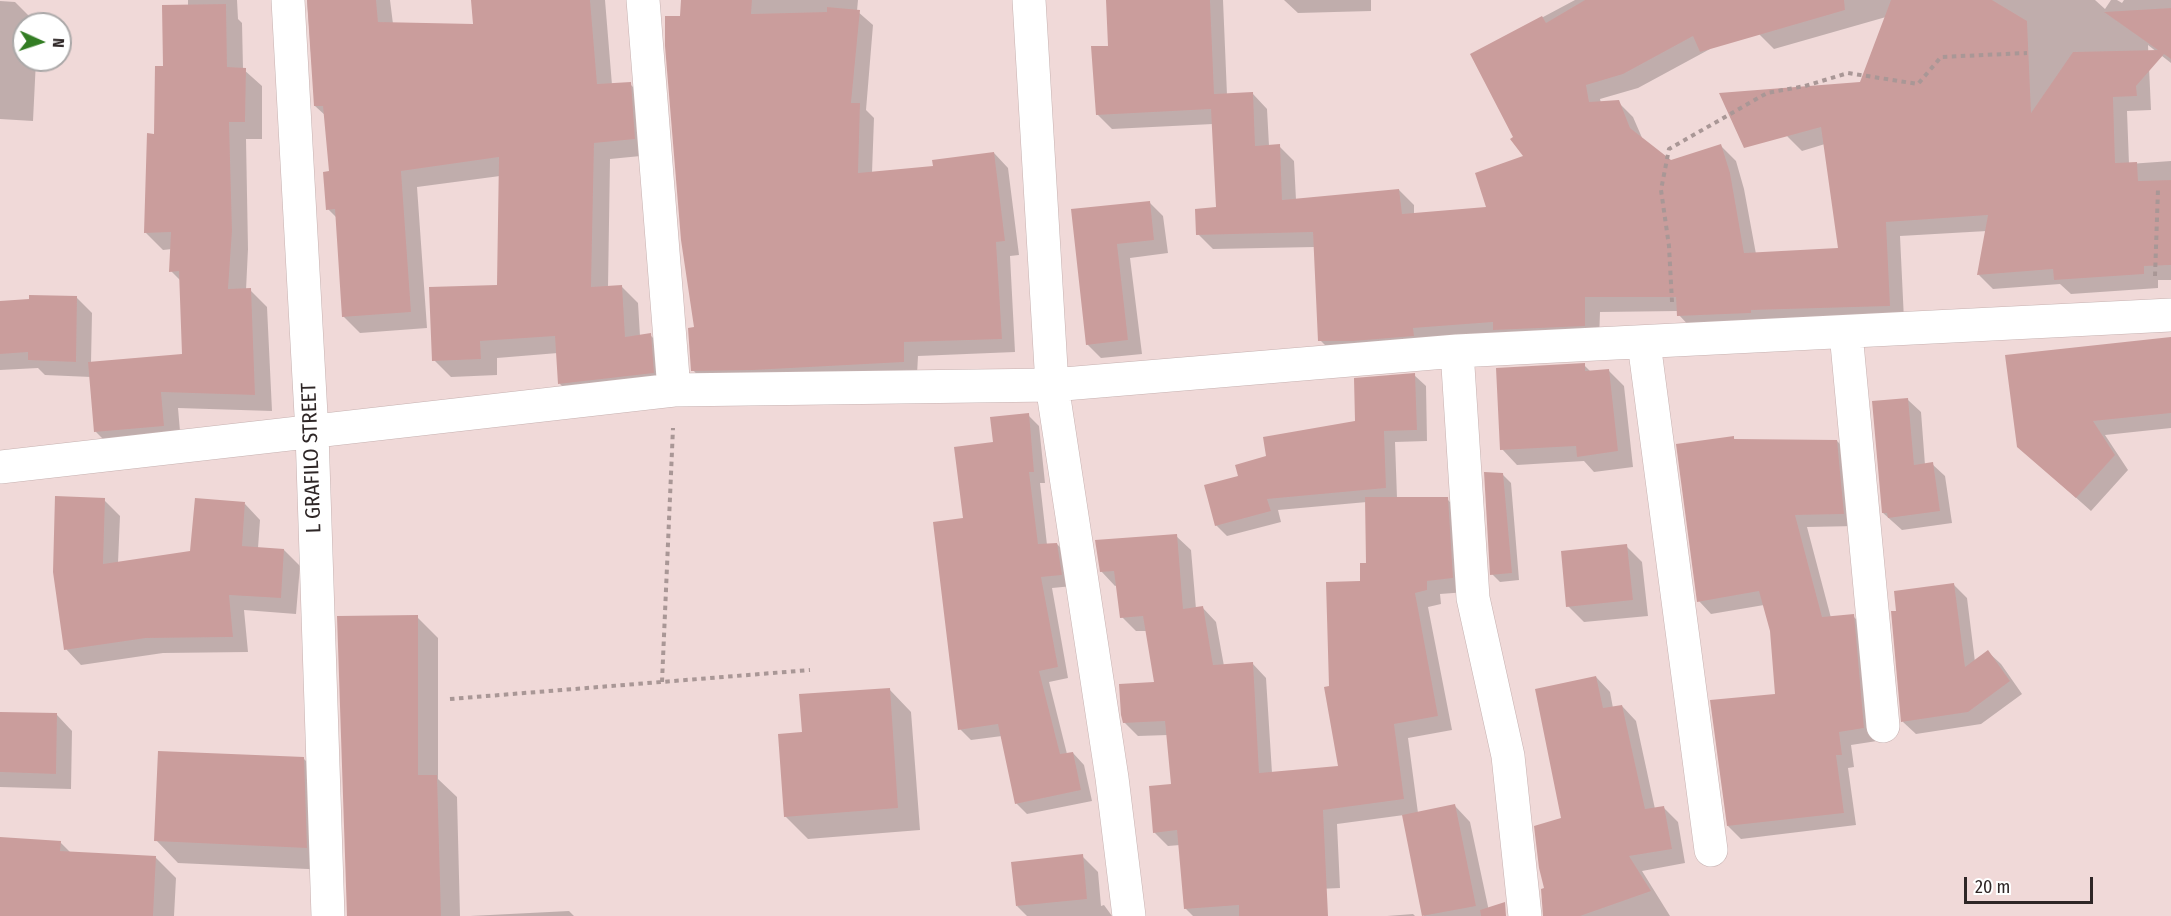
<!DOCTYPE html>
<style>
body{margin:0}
#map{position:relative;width:2171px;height:916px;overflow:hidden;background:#f0d9d8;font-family:"Fira Sans Condensed",sans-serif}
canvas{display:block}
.north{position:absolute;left:12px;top:12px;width:60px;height:60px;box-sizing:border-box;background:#fff;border:2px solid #aba8a8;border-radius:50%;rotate:93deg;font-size:16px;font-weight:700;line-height:24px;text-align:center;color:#2e2626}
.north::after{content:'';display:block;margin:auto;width:21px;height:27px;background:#337d24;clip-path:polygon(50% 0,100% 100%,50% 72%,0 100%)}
.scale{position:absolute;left:1964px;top:877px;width:129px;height:27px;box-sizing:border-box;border:3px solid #2e2626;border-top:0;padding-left:8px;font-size:18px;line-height:21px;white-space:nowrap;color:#2e2626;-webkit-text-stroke:4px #fff;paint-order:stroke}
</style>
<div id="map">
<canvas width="2171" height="916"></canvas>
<div class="north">N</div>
<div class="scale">20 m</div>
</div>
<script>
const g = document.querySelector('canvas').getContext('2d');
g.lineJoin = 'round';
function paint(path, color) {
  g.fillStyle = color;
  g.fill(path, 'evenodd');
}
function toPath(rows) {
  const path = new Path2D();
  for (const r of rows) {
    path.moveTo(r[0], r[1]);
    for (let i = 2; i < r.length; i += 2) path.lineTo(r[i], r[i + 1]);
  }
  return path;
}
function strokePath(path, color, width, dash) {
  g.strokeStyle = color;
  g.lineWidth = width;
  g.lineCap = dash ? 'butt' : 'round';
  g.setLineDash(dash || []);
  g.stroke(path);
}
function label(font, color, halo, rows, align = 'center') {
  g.font = font + ' "Fira Sans Condensed",sans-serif';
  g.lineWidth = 5;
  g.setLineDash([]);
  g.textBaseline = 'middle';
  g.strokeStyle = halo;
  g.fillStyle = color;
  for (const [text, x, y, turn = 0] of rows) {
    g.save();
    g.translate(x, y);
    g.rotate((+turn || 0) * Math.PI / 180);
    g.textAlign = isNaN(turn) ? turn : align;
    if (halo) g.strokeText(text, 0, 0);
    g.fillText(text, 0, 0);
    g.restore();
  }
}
const shadow = toPath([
 [188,0,237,0,238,19,242,23,243,69,262,86,262,139,246,139,248,249,246,290,250,290,267,307,272,411,178,408,181,443,113,449,96,432,91,377,45,375,38,368,0,370,0,303,76,297,92,313,91,363,184,355,181,281,171,271,172,249,163,250,146,233,155,135,165,68,188,6],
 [307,0,390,0,393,24,474,25,472,0,605,0,612,85,630,84,647,101,651,155,610,159,608,287,621,286,638,303,640,336,650,335,667,351,670,390,577,401,560,384,558,353,497,358,497,375,451,377,434,360,498,286,500,176,417,187,427,328,360,333,343,316,337,218,328,209,331,173,326,116,315,106],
 [682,0,858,0,857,11,873,25,866,110,874,118,872,173,935,168,994,153,1008,168,1019,255,1010,256,1015,352,918,356,917,375,707,385,693,370,696,328,681,17],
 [1108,0,1223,0,1227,95,1253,94,1267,109,1269,146,1279,146,1294,161,1296,200,1399,190,1414,205,1414,215,1488,208,1525,157,1472,55,1575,0,1682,0,1710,49,1638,88,1600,99,1601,103,1618,102,1633,117,1643,140,1670,162,1721,146,1736,161,1744,189,1756,254,1840,250,1825,144,1802,151,1787,136,1861,83,1886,17,1774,49,1759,34,1750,0,2095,0,2105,9,2111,0,2117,0,2122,3,2124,0,2171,0,2171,63,2148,45,2151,110,2127,111,2129,164,2171,161,2171,280,2158,280,2158,288,2071,294,2060,284,1993,289,1979,275,1987,231,1900,236,1904,320,1693,330,1679,315,1678,311,1600,312,1599,340,1335,355,1320,340,1315,247,1213,249,1198,234,1217,208,1213,124,1112,129,1097,114,1110,47],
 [1284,0,1371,0,1371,11,1298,13],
 [0,1,15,2,37,24,24,24,24,60,36,60,33,121,0,119],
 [1149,202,1163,216,1168,253,1130,258,1142,354,1101,358,1087,344,1072,211],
 [2171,338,2171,428,2105,435,2128,470,2091,511,2018,446],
 [1584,365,1591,372,1609,371,1624,386,1633,467,1594,472,1584,461,1517,465,1502,449],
 [1414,375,1426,386,1427,441,1395,442,1397,498,1447,499,1461,513,1467,592,1440,594,1441,604,1428,607,1452,730,1408,738,1418,813,1455,806,1470,822,1490,916,1424,916,1404,815,1337,824,1340,888,1297,890,1299,916,1193,916,1185,908,1180,845,1168,846,1154,832,1172,785,1168,735,1138,736,1124,722,1156,683,1147,631,1136,631,1122,617,1118,585,1115,586,1101,571,1176,536,1191,550,1196,609,1202,607,1216,622,1224,666,1252,663,1266,678,1272,773,1340,767,1331,687,1368,565,1367,502,1278,510,1281,522,1227,536,1216,525,1240,477,1268,457,1357,422],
 [1908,400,1921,412,1925,465,1932,464,1945,476,1952,523,1902,530,1883,513],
 [1028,415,1039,426,1045,483,1040,483,1047,545,1057,544,1068,556,1073,586,1052,588,1068,678,1049,682,1067,754,1073,753,1084,765,1092,801,1027,814,1016,803,1002,736,971,740,960,729,964,520,994,444],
 [1733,438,1736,440,1837,441,1850,454,1856,526,1807,527,1831,618,1853,616,1866,629,1877,741,1851,745,1854,767,1848,768,1856,825,1741,839,1728,826,1776,695,1771,630,1764,605,1711,614,1699,601],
 [1503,475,1511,483,1519,580,1500,582,1492,574],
 [104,500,120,516,118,563,192,553,245,504,260,520,258,548,284,550,300,566,296,614,244,610,248,652,163,653,81,665,66,649],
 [1626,546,1642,562,1648,616,1584,622,1568,606],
 [1954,585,1967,598,1975,662,1988,652,2001,664,2022,694,1981,724,1916,734,1903,722],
 [417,617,438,638,438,779,457,797,460,916,348,916],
 [1596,677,1610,692,1613,708,1622,706,1636,721,1655,809,1664,808,1678,822,1685,863,1642,871,1670,916,1548,916,1546,889],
 [889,689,911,712,920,830,808,839,785,816,804,733],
 [0,713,57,715,72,731,71,789,0,787],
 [303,758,326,781,329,870,178,863,156,840],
 [0,839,60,842,71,853,155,857,176,878,174,916,0,916],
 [1082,856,1098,872,1101,906,1104,905,1112,916,1027,916,1017,906],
 [569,911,574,916,470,916],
 [1413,914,1415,916,1387,916]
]);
const building = toPath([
 [307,0,376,0,378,22,473,24,471,0,590,0,597,84,631,82,635,139,594,143,591,287,622,285,625,337,651,333,654,373,558,384,555,336,480,341,481,359,432,361,429,287,497,285,499,157,401,171,411,312,342,317,335,209,326,210,323,172,329,171,323,106,314,106],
 [681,0,752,0,751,14,827,12,827,7,860,10,851,103,860,103,858,173,933,166,932,160,994,152,1005,241,996,242,1002,339,904,342,904,362,753,370,691,371,688,328,694,327,681,240,665,46,665,16,680,16],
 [1106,0,1210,0,1214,94,1253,92,1255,146,1280,144,1282,200,1399,189,1402,214,1486,207,1475,173,1523,156,1510,139,1513,137,1470,54,1542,16,1546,23,1585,0,1844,0,1845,10,1700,52,1693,36,1623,74,1586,85,1589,102,1619,100,1630,128,1671,160,1721,144,1730,173,1744,253,1838,248,1821,127,1744,148,1719,93,1860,82,1891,0,1992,0,2027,21,2031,113,2073,52,2158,50,2104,12,2171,8,2171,59,2164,54,2136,86,2137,96,2113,97,2115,163,2137,162,2138,181,2171,180,2171,265,2144,266,2144,274,2054,280,2053,269,1977,275,1988,215,1886,222,1890,306,1751,310,1751,313,1677,316,1676,297,1585,297,1585,326,1493,330,1493,322,1413,328,1414,336,1353,341,1318,341,1313,232,1196,235,1195,209,1216,207,1211,109,1096,115,1091,46,1108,46],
 [226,4,227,67,246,68,245,122,229,122,232,231,228,289,251,288,255,395,161,392,164,426,94,432,88,362,182,354,179,271,169,272,171,232,144,233,147,133,154,134,155,66,163,66,162,5],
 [1150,201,1154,240,1117,244,1128,340,1086,345,1071,209],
 [29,295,77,296,76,362,28,360,28,352,0,354,0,301,29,299],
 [2171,337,2171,413,2093,421,2115,455,2076,498,2017,447,2005,355],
 [1585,363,1585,371,1609,369,1618,451,1577,457,1576,446,1500,450,1496,368],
 [1415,373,1417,430,1384,431,1386,488,1267,499,1271,511,1215,526,1204,485,1238,476,1235,465,1266,456,1263,437,1355,421,1354,378],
 [1908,398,1914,465,1933,462,1940,511,1888,518,1887,513,1882,513,1872,401],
 [1029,413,1034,472,1029,472,1038,544,1057,543,1062,575,1041,577,1058,667,1039,671,1060,754,1073,752,1081,790,1015,804,998,724,958,730,933,522,963,518,954,447,993,442,990,417],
 [1734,436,1734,439,1837,440,1844,514,1795,515,1822,617,1854,614,1864,728,1839,732,1842,755,1836,755,1844,813,1727,826,1710,700,1775,694,1770,631,1759,591,1697,602,1676,444],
 [1484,472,1503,473,1512,573,1490,575],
 [55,496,105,498,103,564,190,551,195,498,245,502,242,546,284,549,281,598,229,595,233,637,146,638,64,650,53,572],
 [1365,497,1448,497,1453,578,1427,581,1427,590,1415,593,1438,716,1394,724,1404,799,1323,810,1328,916,1239,916,1239,905,1184,909,1177,830,1153,833,1149,786,1171,784,1165,721,1123,723,1121,715,1119,684,1154,682,1143,616,1120,618,1114,571,1100,572,1095,540,1177,534,1183,609,1203,606,1213,665,1253,662,1259,773,1338,766,1324,687,1329,686,1326,582,1360,581,1360,563,1366,563],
 [1627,544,1633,600,1566,607,1561,551],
 [1954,583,1965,667,1988,650,2010,681,1968,712,1901,722,1891,611,1896,611,1894,591],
 [418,615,418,775,437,775,441,916,347,916,337,616],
 [1596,676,1603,708,1622,705,1645,809,1664,806,1672,849,1629,856,1651,891,1580,916,1543,916,1541,889,1544,888,1539,868,1534,826,1561,818,1535,689],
 [890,688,898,808,784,817,778,734,802,732,799,694],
 [0,712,57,713,56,774,0,772],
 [158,751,304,757,307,848,154,841],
 [1455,804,1476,906,1422,916,1402,815],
 [0,837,61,841,60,851,156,856,153,916,0,916],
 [1083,854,1087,899,1016,906,1011,862],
 [1505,902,1506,916,1481,916,1480,910]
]);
const path = toPath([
 [2155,276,2158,189],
 [1672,302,1669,246,1661,190,1669,149,1767,93,1805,86,1848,73,1918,84,1941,57,2027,53],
 [662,682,673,428],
 [450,699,810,670]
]);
const minor = toPath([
 [288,0,312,433,328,916],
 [643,0,674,390],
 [1029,0,1052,385,1112,778,1129,916],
 [1846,333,1883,726],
 [1644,343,1711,850],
 [1457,351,1473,598,1508,756,1525,916],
 [0,467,674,390,1052,385,1457,351,2171,315]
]);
const streetNames = [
 ["L GRAFILO STREET",312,458,-92]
];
paint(shadow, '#0003');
paint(building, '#ca9d9c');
strokePath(minor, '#c6b1b0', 34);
strokePath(path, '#a99796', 4, [4.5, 4.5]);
strokePath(minor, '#fff', 33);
label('21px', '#2e2626', '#fff', streetNames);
</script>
